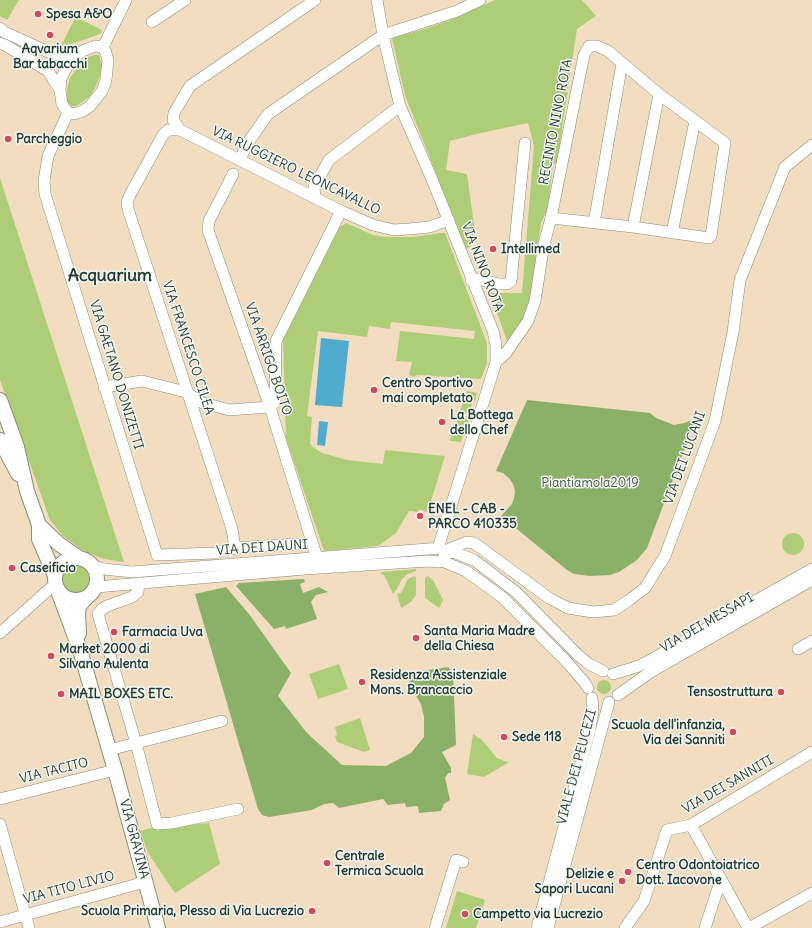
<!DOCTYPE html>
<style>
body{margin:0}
canvas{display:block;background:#f2ddc0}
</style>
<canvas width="812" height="928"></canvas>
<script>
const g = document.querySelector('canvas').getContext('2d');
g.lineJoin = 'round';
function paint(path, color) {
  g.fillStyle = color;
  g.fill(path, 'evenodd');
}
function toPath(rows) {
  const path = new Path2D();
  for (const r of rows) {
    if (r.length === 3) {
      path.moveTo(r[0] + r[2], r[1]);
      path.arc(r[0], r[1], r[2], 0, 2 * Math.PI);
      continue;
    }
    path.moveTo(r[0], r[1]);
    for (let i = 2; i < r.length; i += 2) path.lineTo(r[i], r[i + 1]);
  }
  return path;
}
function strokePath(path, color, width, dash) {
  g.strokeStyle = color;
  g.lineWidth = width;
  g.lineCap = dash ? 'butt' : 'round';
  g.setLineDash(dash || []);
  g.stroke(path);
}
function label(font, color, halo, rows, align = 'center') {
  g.font = font + ' Delius,sans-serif';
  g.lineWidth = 3;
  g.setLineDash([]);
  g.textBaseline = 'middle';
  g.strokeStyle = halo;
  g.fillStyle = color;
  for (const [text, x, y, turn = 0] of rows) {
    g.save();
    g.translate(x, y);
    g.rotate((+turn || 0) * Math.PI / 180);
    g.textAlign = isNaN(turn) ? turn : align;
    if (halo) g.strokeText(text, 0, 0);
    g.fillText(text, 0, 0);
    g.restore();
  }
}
const green = toPath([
 [0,0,19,0,7,20,0,16],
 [495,0,582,0,596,16,577,29,557,163,553,164,548,208,541,223,529,303,525,317,508,344,490,293,522,293,534,146,528,123,476,134,450,141,446,170,467,174,474,225,473,239,470,247,466,249,405,95,392,38,421,30,448,21],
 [75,18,77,19,78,18,102,30,100,34,63,47,61,46],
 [94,55,99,55,102,65,100,76,95,88,90,96,84,101,76,106,71,106,67,101,67,89,70,78,81,62,88,57],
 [0,178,124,562,104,559,82,550,62,535,50,520,0,380],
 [346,223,373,235,386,237,413,237,441,233,445,233,487,343,487,363,481,379,417,375,414,377,409,375,412,362,396,361,400,331,474,339,475,331,391,322,390,329,369,326,367,337,318,331,307,416,312,417,310,443,313,447,322,453,347,460,383,464,385,450,445,456,430,504,426,512,419,509,418,512,409,511,396,533,378,546,324,551,286,438,283,340,340,227],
 [467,391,477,393,475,401,465,399],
 [463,402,472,404,470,413,460,412],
 [459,415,469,417,467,427,455,426],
 [454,429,465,430,461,442,450,441],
 [793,544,11],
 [76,579,17],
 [416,569,416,571,408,574,402,579,397,589,393,594,384,575,380,574,382,572],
 [414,576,416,577,416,595,411,602,401,608,397,594,401,593,408,579],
 [428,576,433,580,443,600,439,608,425,598,425,578],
 [339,664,348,689,318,699,309,674],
 [604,687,7],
 [360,718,370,750,364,752,337,742,335,736,337,735,335,727],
 [473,734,482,740,497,758,504,761,509,762,484,777,467,774],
 [209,823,220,864,175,893,148,853,140,831,151,828],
 [457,891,485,900,476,928,446,928]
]);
const forest = toPath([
 [527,400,650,413,656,418,674,425,684,423,696,419,647,548,637,560,619,572,610,575,590,576,574,574,567,570,501,516,512,504,514,498,515,491,513,484,509,478,503,473,496,471],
 [304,579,305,582,300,584,303,593,319,587,328,592,316,595,311,602,317,619,286,629,285,626,274,629,236,586,239,583],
 [226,587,249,614,291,673,278,696,307,733,342,765,386,766,411,753,424,737,424,717,421,704,410,686,408,673,448,667,453,672,456,745,442,752,451,768,451,773,448,773,445,778,450,800,444,804,441,811,419,813,418,806,406,807,405,803,388,805,383,799,339,808,333,803,324,804,312,810,269,817,262,815,258,809,195,594]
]);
const water = toPath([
 [321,338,349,341,342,407,315,405],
 [319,421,328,422,325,446,317,445]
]);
const minor = toPath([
 [377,0,383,35,400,106,431,177,493,331,496,345,496,362,438,548],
 [152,22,185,0],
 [0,28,4,32,55,55,67,56,80,53],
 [0,43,5,45,48,71,60,90],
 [95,46,103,47,106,53,108,60,106,80,102,91,90,106,83,111,74,114,68,113,62,104,60,90,61,79,68,64,73,58,80,52,95,46],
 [103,47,126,0],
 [68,113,48,156,44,181,45,194,157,555,216,553,224,550,235,548,298,544],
 [180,130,173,120,174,113,190,86,315,0],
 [240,160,247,144,268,114,383,35,457,11,480,0],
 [233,174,209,221,208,230,270,407,317,558],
 [315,198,314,187,329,160,400,106],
 [594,223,622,63],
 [633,227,659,94],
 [672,233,695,121],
 [471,280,478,279,499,284,507,284,511,281,525,143],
 [496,362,506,353,528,321,535,301,544,244,551,218,584,55,589,46,597,46,608,51,659,94,725,143,711,236,709,238,633,227,551,218],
 [104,387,142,381,186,392,200,402,229,410,270,407,275,402,276,341,341,211],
 [235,548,232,529,128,209,127,202,131,193,163,135,168,130,180,130,341,211,373,225,394,230,409,229,429,227,449,220],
 [444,551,467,542,474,543,549,598,568,608,593,612,614,610,628,601,645,588,665,556,715,421,733,332,740,280,785,167,812,145],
 [442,561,466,571,502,597,565,660,585,683,588,688],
 [93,566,104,569,132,572,441,548,444,551,456,553,474,560,516,592,579,656,589,664,603,671],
 [139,583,138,592,132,597,107,606,102,609,98,614,136,743,157,824,172,823,238,809],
 [96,587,305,569,428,561,439,562,445,558,444,551],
 [0,633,55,584],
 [798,649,812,641],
 [613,674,639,666,661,654,812,569],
 [618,695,649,673,812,580],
 [109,750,222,721],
 [0,799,115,770],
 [0,824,29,928],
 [691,825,748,928],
 [0,922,145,882],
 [435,928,456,860,463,862],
 [537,928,590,729,593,711,592,698],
 [548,928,609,702],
 [625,928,644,901,667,830,691,825,812,752],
 [705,928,721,879],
 [749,928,812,893]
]);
const major = toPath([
 [0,400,17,447,27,491,39,525,39,539,55,576],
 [0,440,18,474],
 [39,525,59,544,79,558],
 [76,579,21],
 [58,591,80,650,115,770,158,928],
 [79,634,78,613,79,606,87,597]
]);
const markers = [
 [38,14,4,"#d1495b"],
 [50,35,4,"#d1495b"],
 [8,139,4,"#d1495b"],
 [493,249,4,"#d1495b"],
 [374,390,4,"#d1495b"],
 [442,422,4,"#d1495b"],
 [420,516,4,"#d1495b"],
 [12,568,4,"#d1495b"],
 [114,632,4,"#d1495b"],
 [416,638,4,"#d1495b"],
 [51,656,4,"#d1495b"],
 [362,682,4,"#d1495b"],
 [781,692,4,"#d1495b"],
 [61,694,4,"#d1495b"],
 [733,732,4,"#d1495b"],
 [504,737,4,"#d1495b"],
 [327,863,4,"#d1495b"],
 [628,872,4,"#d1495b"],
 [622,881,4,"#d1495b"],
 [312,911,4,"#d1495b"],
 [465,914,4,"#d1495b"]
];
const poiNames = [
 ["Spesa A&O",46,14],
 ["Aqvarium",50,49,"center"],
 ["Bar tabacchi",50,64,"center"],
 ["Parcheggio",16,139],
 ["Intellimed",501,249],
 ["Centro Sportivo",382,383],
 ["mai completato",382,398],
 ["La Bottega",450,415],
 ["dello Chef",450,430],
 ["ENEL - CAB -",428,509],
 ["PARCO 410335",428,524],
 ["Caseificio",20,568],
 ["Santa Maria Madre",424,631],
 ["della Chiesa",424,646],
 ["Farmacia Uva",122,632],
 ["Market 2000 di",59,649],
 ["Silvano Aulenta",59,664],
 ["Residenza Assistenziale",370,675],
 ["Mons. Brancaccio",370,690],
 ["Tensostruttura",773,692,"right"],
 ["MAIL BOXES ETC.",69,694],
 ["Scuola dell'infanzia,",725,725,"right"],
 ["Via dei Sanniti",725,740,"right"],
 ["Sede 118",512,737],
 ["Centrale",335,856],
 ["Termica Scuola",335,871],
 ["Centro Odontoiatrico",636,865],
 ["Dott. Iacovone",636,880],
 ["Delizie e",614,874,"right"],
 ["Sapori Lucani",614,889,"right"],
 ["Scuola Primaria, Plesso di Via Lucrezio",304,911,"right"],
 ["Campetto via Lucrezio",473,914]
];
const streetNames = [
 ["RECINTO NINO ROTA",556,122,-79],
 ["VIA RUGGIERO LEONCAVALLO",296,171,26],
 ["VIA NINO ROTA",482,267,69],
 ["VIA FRANCESCO CILEA",188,348,72],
 ["VIA ARRIGO BOITO",268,359,71],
 ["VIA GAETANO DONIZETTI",116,375,73],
 ["VIA DEI LUCANI",685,458,-70],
 ["VIA DEI DAUNI",262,548,-4],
 ["VIA DEI MESSAPI",707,623,-30],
 ["VIALE DEI PEUCEZI",577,767,-75],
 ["VIA TACITO",54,771,-14],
 ["VIA DEI SANNITI",728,785,-30],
 ["VIA GRAVINA",134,839,75],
 ["VIA TITO LIVIO",69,888,-15]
];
const parkNames = [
 ["Piantiamola2019",590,483]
];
const districtNames = [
 ["Acquarium",110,276]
];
paint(green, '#adce76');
paint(forest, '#8ab167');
paint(water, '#51abcf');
strokePath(minor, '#888d7a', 12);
strokePath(major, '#888d7a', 16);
strokePath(minor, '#fff', 11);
strokePath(major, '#fff', 14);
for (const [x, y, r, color] of markers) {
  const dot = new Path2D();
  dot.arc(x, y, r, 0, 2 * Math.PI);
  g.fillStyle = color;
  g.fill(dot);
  strokePath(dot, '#f6f6f2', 1.5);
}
label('bold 13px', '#1f3d34', '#f6f6f2', poiNames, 'left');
label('13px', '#1f3d34', '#f6f6f2', streetNames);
label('13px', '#3b5a41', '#f6f6f2', parkNames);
label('bold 17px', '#1f3d34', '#f6f6f2', districtNames);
</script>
